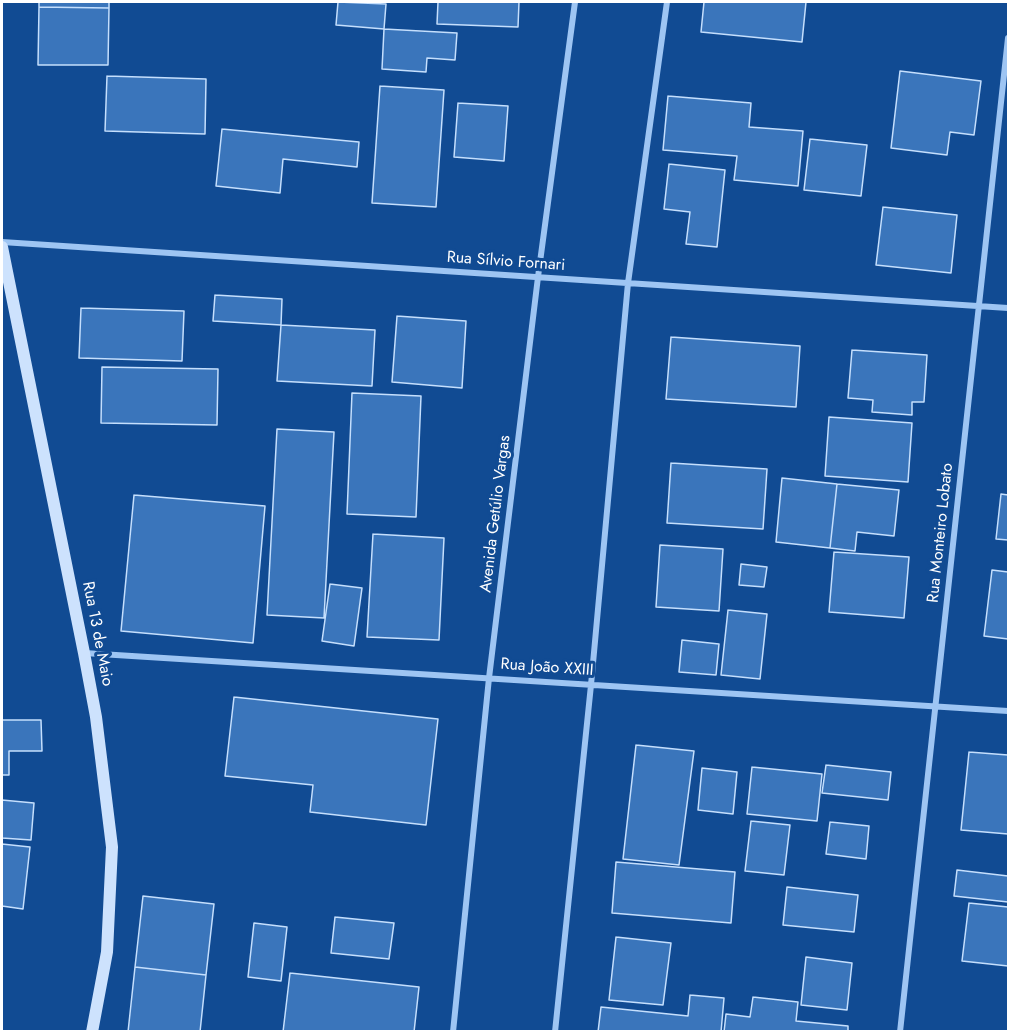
<!DOCTYPE html>
<meta charset="utf-8">
<style>
body{margin:0}
#map{position:relative;width:1010px;height:1033px;overflow:hidden;background:#114b93;font-family:Jost,sans-serif}
canvas{display:block}
.frame{position:absolute;inset:0;border:3px solid #fff;pointer-events:none}
</style>
<div id="map">
<canvas width="1010" height="1033"></canvas>
<div class="frame"></div>
</div>
<script>
const g = document.querySelector('canvas').getContext('2d');
g.lineJoin = 'round';
function paint(path, color) {
  g.fillStyle = color;
  g.fill(path, 'evenodd');
}
function toPath(rows) {
  const path = new Path2D();
  for (const r of rows) {
    path.moveTo(r[0], r[1]);
    for (let i = 2; i < r.length; i += 2) path.lineTo(r[i], r[i + 1]);
  }
  return path;
}
function strokePath(path, color, width, dash) {
  g.strokeStyle = color;
  g.lineWidth = width;
  g.lineCap = dash ? 'butt' : 'round';
  g.setLineDash(dash || []);
  g.stroke(path);
}
function label(font, color, halo, rows, align = 'center') {
  g.font = font + ' Jost,sans-serif';
  g.lineWidth = 6;
  g.setLineDash([]);
  g.textBaseline = 'middle';
  g.strokeStyle = halo;
  g.fillStyle = color;
  for (const [text, x, y, turn = 0] of rows) {
    g.save();
    g.translate(x, y);
    g.rotate((+turn || 0) * Math.PI / 180);
    g.textAlign = isNaN(turn) ? turn : align;
    if (halo) g.strokeText(text, 0, 0);
    g.fillText(text, 0, 0);
    g.restore();
  }
}
const building = toPath([
 [39,2,109,2,109,8,39,7,39,2],
 [338,2,386,4,384,29,336,25,338,2],
 [438,2,519,2,518,27,437,24,438,2],
 [704,2,806,2,802,42,701,32,704,2],
 [39,7,109,8,108,65,38,65,39,7],
 [384,29,457,33,455,60,427,58,426,72,382,69,384,29],
 [900,71,981,81,974,135,950,132,947,155,891,148,900,71],
 [107,76,206,79,205,134,105,131,107,76],
 [380,86,444,90,436,207,372,203,380,86],
 [668,96,751,103,749,127,803,131,798,186,734,180,737,156,663,150,668,96],
 [458,103,508,106,504,161,454,157,458,103],
 [222,129,359,142,357,167,283,159,280,193,216,186,222,129],
 [810,139,867,145,861,196,804,190,810,139],
 [669,164,725,170,717,247,686,244,690,212,664,209,669,164],
 [883,207,957,215,951,273,876,265,883,207],
 [215,295,282,299,281,325,213,321,215,295],
 [81,308,184,311,182,361,79,358,81,308],
 [397,316,466,321,462,388,392,382,397,316],
 [281,325,375,330,372,386,277,381,281,325],
 [671,337,800,346,796,407,666,399,671,337],
 [852,350,927,355,924,402,912,402,912,415,872,412,873,400,848,398,852,350],
 [102,367,218,369,217,425,101,423,102,367],
 [352,393,421,396,416,517,347,514,352,393],
 [829,417,912,423,908,482,825,476,829,417],
 [277,429,334,432,324,618,267,615,277,429],
 [671,463,767,469,763,529,667,523,671,463],
 [782,478,837,484,830,548,776,542,782,478],
 [837,484,899,490,894,536,857,532,855,551,830,548,837,484],
 [1001,494,1008,495,1008,540,996,539,1001,494],
 [134,495,265,506,253,643,121,631,134,495],
 [373,534,444,538,439,640,367,637,373,534],
 [660,545,723,549,719,611,656,607,660,545],
 [834,552,909,557,904,618,829,612,834,552],
 [741,564,767,567,764,587,739,585,741,564],
 [992,570,1008,572,1008,639,984,636,992,570],
 [330,584,362,588,354,646,322,641,330,584],
 [728,610,767,614,760,679,721,675,728,610],
 [682,640,719,644,716,675,679,672,682,640],
 [234,697,438,719,426,825,310,812,313,785,225,776,234,697],
 [2,720,41,720,42,751,9,751,9,775,2,775,2,720],
 [636,745,694,751,679,865,623,859,636,745],
 [969,752,1008,755,1008,834,961,830,969,752],
 [826,765,891,772,888,800,822,793,826,765],
 [752,767,822,774,817,821,747,814,752,767],
 [702,768,737,772,733,814,698,810,702,768],
 [2,800,34,803,31,840,2,838,2,800],
 [751,821,790,825,784,875,745,871,751,821],
 [830,822,869,826,866,859,826,854,830,822],
 [2,844,30,847,23,909,2,906,2,844],
 [616,862,735,872,731,923,612,913,616,862],
 [957,870,1008,876,1008,902,954,896,957,870],
 [787,887,858,895,854,932,783,925,787,887],
 [143,896,214,904,206,975,135,967,143,896],
 [969,903,1008,907,1008,966,962,961,969,903],
 [335,917,394,923,389,959,331,953,335,917],
 [254,923,287,927,281,981,248,977,254,923],
 [616,937,671,943,663,1005,609,1000,616,937],
 [806,957,852,963,847,1010,801,1005,806,957],
 [135,967,206,975,200,1032,128,1032,135,967],
 [290,973,419,987,414,1032,283,1032,290,973],
 [690,995,724,998,721,1032,598,1032,601,1007,688,1016,690,995],
 [753,997,798,1002,796,1021,848,1026,848,1032,724,1032,726,1014,750,1017,753,997]
]);
const street = toPath([
 [2,242,1008,308],
 [84,653,1008,711],
 [453,1032,489,678,538,277,575,2],
 [555,1032,591,685,628,283,667,2],
 [900,1032,1008,38]
]);
const secondary = toPath([
 [2,247,84,653,96,717,112,847,107,952,92,1032]
]);
const streetNames = [
 ["Rua Sílvio Fornari",506,262,4],
 ["Avenida Getúlio Vargas",496,514,-83],
 ["Rua Monteiro Lobato",941,533,-84],
 ["Rua 13 de Maio",97,634,79],
 ["Rua João XXIII",547,668,4]
];
paint(building, '#3a75bb');
strokePath(building, '#c5dffd', 1.5);
strokePath(street, '#9ec5f3', 6);
strokePath(secondary, '#cde2fd', 12);
label('16px', '#fff', '#114b93', streetNames);
</script>
